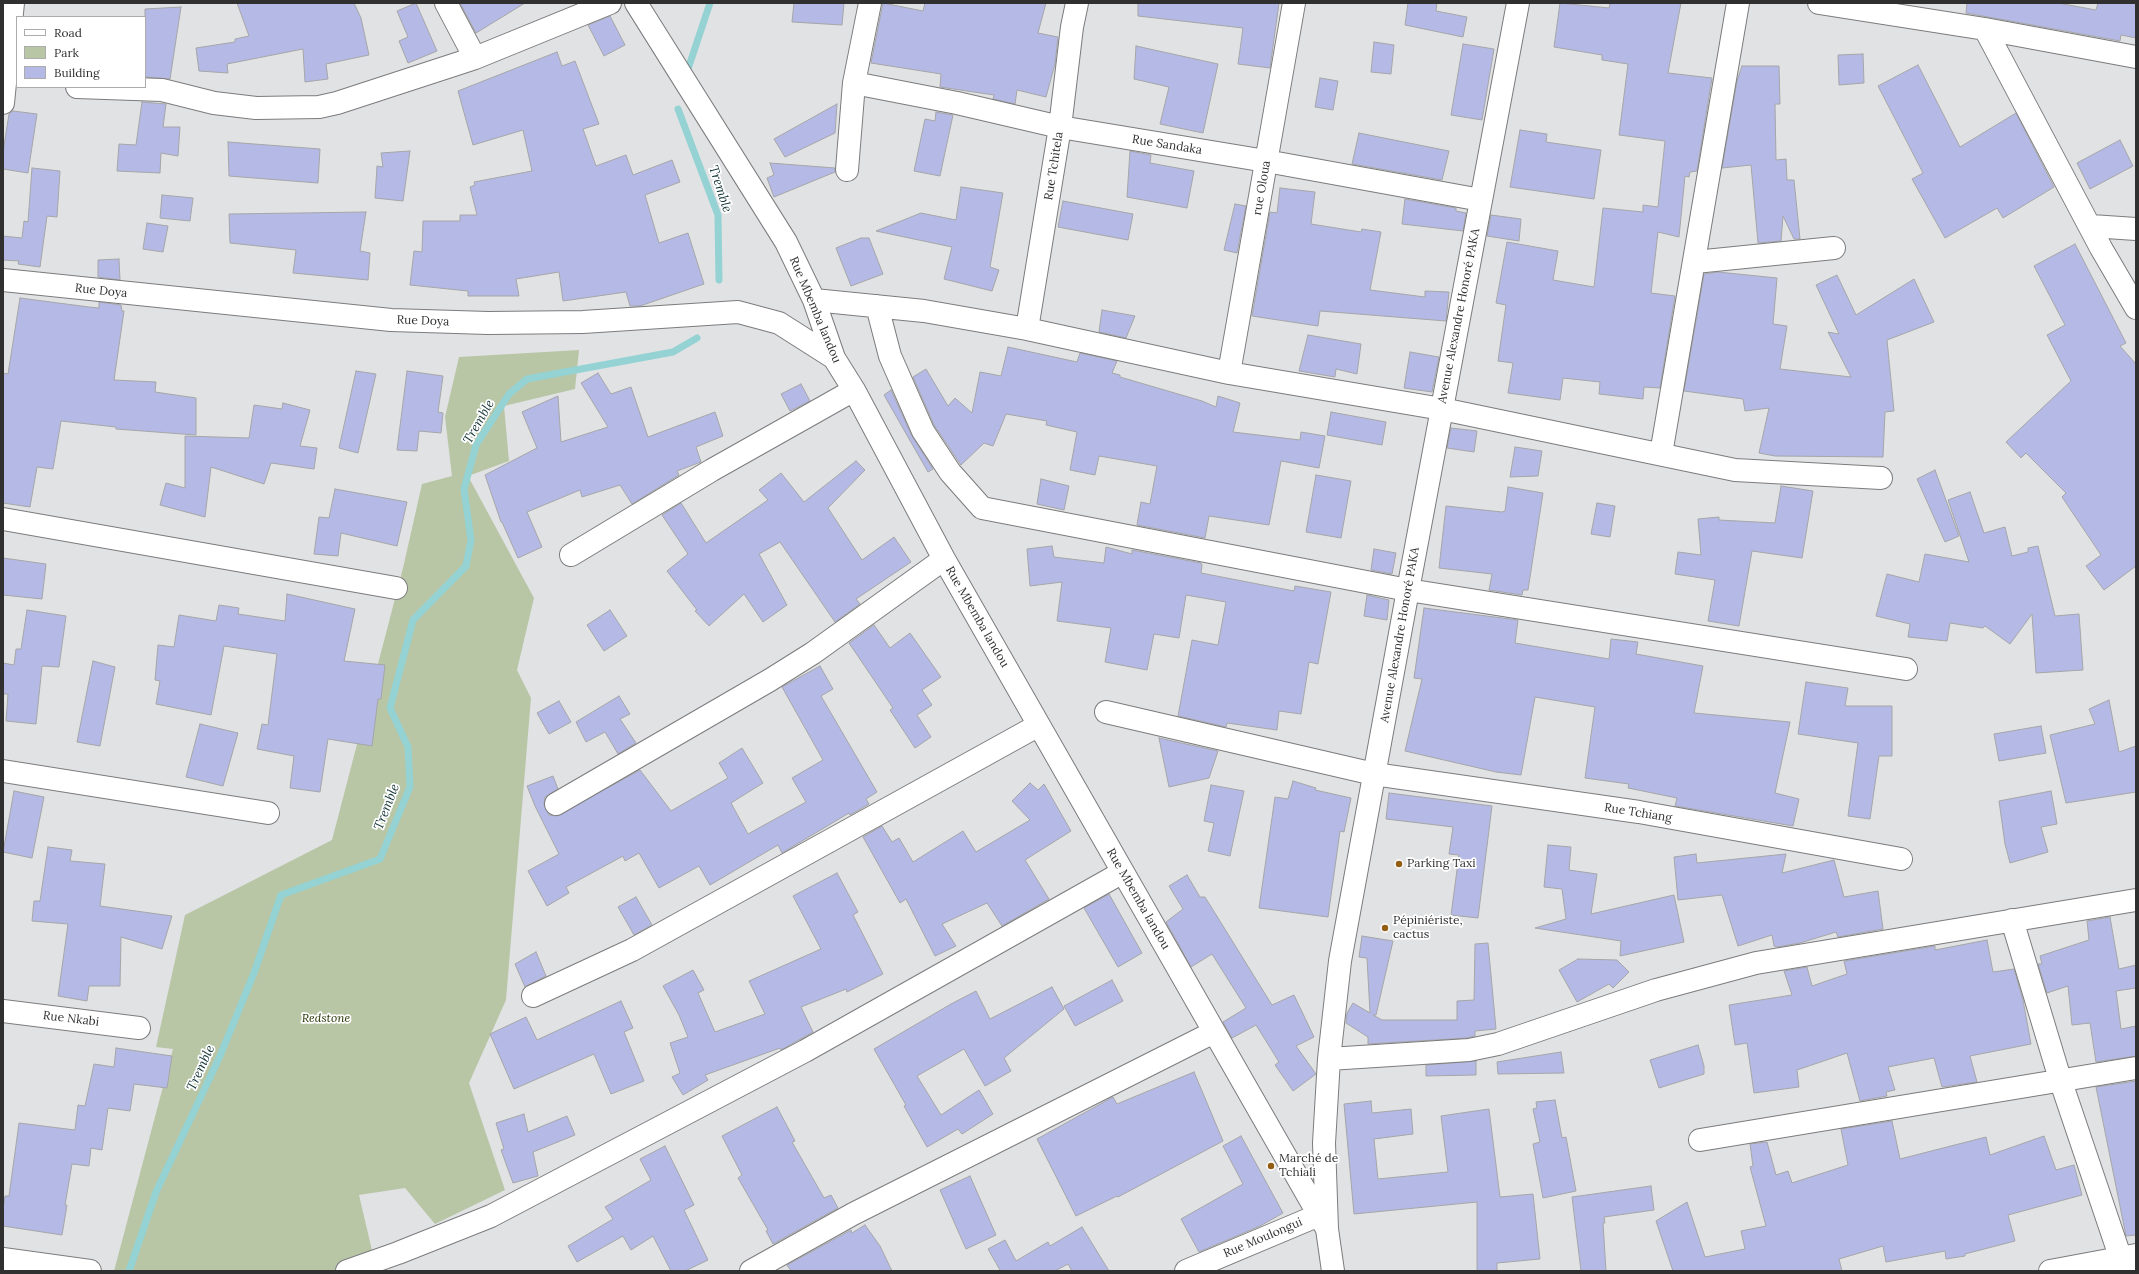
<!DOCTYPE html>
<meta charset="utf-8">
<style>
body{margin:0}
#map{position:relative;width:2139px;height:1274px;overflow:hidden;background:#e1e2e4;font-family:Lora,serif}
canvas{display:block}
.frame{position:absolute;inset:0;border:4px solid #303031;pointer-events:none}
.legend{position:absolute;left:16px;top:16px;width:130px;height:72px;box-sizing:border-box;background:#fff;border:1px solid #acacad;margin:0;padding:5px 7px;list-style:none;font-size:12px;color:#303031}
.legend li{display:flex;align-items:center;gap:8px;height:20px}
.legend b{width:20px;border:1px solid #acacad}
</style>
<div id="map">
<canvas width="2139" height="1274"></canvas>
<div class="frame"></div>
<ul class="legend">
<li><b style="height:5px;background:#fff"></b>Road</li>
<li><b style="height:11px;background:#b8c6a6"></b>Park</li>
<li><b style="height:11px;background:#b5b9e6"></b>Building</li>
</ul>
</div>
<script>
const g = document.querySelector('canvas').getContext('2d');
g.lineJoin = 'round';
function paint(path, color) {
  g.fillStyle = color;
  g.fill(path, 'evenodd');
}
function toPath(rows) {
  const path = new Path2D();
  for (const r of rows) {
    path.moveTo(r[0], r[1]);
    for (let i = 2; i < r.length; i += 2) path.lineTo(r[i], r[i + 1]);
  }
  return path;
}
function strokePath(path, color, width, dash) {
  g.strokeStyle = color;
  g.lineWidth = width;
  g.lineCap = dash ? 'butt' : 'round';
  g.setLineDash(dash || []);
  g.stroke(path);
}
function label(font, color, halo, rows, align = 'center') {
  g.font = font + ' Lora,serif';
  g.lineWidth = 3.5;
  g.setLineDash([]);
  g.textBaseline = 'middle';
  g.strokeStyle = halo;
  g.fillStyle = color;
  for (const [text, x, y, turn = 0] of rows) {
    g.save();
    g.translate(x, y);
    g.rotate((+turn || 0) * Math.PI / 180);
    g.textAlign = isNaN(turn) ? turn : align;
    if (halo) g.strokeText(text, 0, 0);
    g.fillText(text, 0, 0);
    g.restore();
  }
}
const green = toPath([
 [579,350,575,389,504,406,509,461,468,476,534,598,517,670,531,698,506,1000,469,1083,505,1190,435,1224,405,1188,359,1195,374,1259,344,1271,114,1271,173,1049,156,1047,185,915,332,840,403,568,422,484,452,476,445,417,459,357]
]);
const stream = toPath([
 [687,72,710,3],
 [678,109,718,215,719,280],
 [129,1271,156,1192,220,1056,254,973,281,895,380,859,410,787,408,747,390,708,413,620,466,566,471,540,464,489,476,445,509,394,527,379,673,352,697,338]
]);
const building = toPath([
 [237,3,354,3,361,18,369,55,326,64,328,79,305,82,303,49,227,64,228,73,199,71,196,48,235,42,235,39,249,36,237,3],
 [416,3,437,51,408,63,399,41,408,37,397,11,416,3],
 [460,3,525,3,476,33,460,3],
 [794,3,844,3,842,25,792,22,794,3],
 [883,3,923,11,925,3,1046,3,1038,33,1058,37,1055,64,1046,97,1017,90,1015,104,993,99,994,95,940,87,941,74,871,63,883,3],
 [1138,3,1279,3,1270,68,1238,64,1243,28,1138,16,1138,3],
 [1408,3,1437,3,1436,11,1467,17,1463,37,1405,25,1408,3],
 [1560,3,1609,8,1610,3,1681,3,1668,73,1712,78,1697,171,1690,172,1689,177,1685,176,1679,237,1658,232,1651,293,1675,296,1660,388,1644,387,1643,399,1599,394,1600,382,1563,378,1560,400,1508,393,1513,363,1498,361,1506,305,1496,303,1507,242,1558,251,1553,280,1594,287,1603,208,1643,212,1643,205,1658,207,1665,141,1619,135,1628,64,1602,60,1602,55,1554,47,1560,3],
 [1967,3,2058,3,2096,10,2098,3,2136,3,2136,38,2121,35,2120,41,1966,13,1967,3],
 [181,7,170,79,145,77,145,9,181,7],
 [610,16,625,45,604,56,588,25,610,16],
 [1374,42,1394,45,1391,74,1371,72,1374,42],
 [1463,44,1494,49,1482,120,1451,115,1463,44],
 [1136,46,1218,64,1203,133,1160,124,1169,87,1134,79,1136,46],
 [557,52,562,66,575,61,599,124,583,129,596,166,626,155,633,175,672,160,680,182,645,195,659,243,688,233,704,284,640,306,630,306,626,292,563,301,559,272,516,279,519,296,468,296,468,291,410,285,414,251,422,252,423,221,460,221,460,215,477,215,470,187,475,185,474,182,532,171,523,130,473,145,458,91,557,52],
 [1863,54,1864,83,1839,85,1838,55,1863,54],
 [1918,65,1960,147,2016,113,2054,187,2003,218,1997,208,1945,238,1912,179,1923,173,1878,86,1918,65],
 [1742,66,1779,66,1780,104,1775,104,1776,160,1786,159,1787,180,1794,180,1800,239,1794,239,1783,216,1781,241,1758,243,1751,165,1722,168,1737,81,1742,66],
 [1320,78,1338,81,1333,110,1315,107,1320,78],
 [142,102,166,104,163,127,180,127,178,156,161,153,160,173,117,171,119,144,136,145,142,102],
 [837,104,835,133,785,157,774,139,837,104],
 [13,111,37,114,28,173,3,169,3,152,9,114,13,111],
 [936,112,953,115,940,176,914,171,925,119,935,121,936,112],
 [1520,130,1547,134,1546,142,1601,150,1594,199,1510,187,1520,130],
 [1359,133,1449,151,1442,180,1352,164,1359,133],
 [2120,140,2133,166,2090,189,2077,163,2120,140],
 [228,142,320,149,318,183,229,176,228,142],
 [410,151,403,201,375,198,377,166,383,167,381,153,410,151],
 [1130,151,1151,155,1150,163,1194,171,1187,208,1127,197,1130,151],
 [770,163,835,168,835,172,774,197,767,178,774,175,770,163],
 [32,168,60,171,57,217,47,216,40,267,18,264,19,261,3,260,3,236,22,238,24,221,28,222,32,168],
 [961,187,1003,193,990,267,999,270,992,291,944,279,952,247,876,231,921,213,956,220,961,187],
 [1280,188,1315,192,1311,224,1361,232,1362,229,1381,232,1370,290,1425,297,1425,291,1449,292,1446,321,1320,311,1318,326,1252,316,1270,212,1277,213,1280,188],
 [162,195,193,198,190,221,160,218,162,195],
 [1405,199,1456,208,1456,211,1466,213,1463,231,1402,224,1405,199],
 [1063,201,1133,214,1128,240,1058,227,1063,201],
 [1235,204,1246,206,1237,253,1224,250,1235,204],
 [366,212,360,251,370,253,368,280,293,273,296,250,230,243,229,214,366,212],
 [1491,215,1521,219,1519,241,1487,236,1491,215],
 [147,223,168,226,163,252,143,249,147,223],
 [861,238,869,238,883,274,851,286,836,248,861,238],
 [2075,244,2126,343,2120,346,2136,364,2136,566,2104,590,2086,566,2101,555,2062,497,2066,493,2026,453,2021,458,2006,442,2071,381,2047,335,2065,325,2034,266,2075,244],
 [119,259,120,280,98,277,98,260,119,259],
 [1718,272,1777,278,1773,324,1787,326,1780,369,1851,377,1828,332,1839,334,1816,285,1837,275,1856,315,1914,279,1934,322,1887,340,1894,411,1885,412,1883,457,1775,456,1759,453,1769,408,1745,411,1743,399,1684,391,1704,274,1718,272],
 [20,298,89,307,99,308,99,302,121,305,122,311,124,311,114,380,156,382,155,392,196,398,196,435,116,429,116,427,61,421,53,469,37,467,30,507,3,503,3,373,8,374,20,298],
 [1102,310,1135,316,1126,338,1099,332,1102,310],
 [1308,335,1361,344,1357,374,1336,369,1335,377,1299,371,1308,335],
 [1008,347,1077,362,1080,353,1117,361,1112,373,1120,375,1120,377,1202,401,1216,407,1218,396,1240,403,1233,432,1300,440,1301,432,1325,436,1319,468,1281,461,1269,525,1209,516,1205,538,1137,525,1141,502,1150,504,1157,466,1099,456,1095,475,1070,470,1077,432,1046,425,1047,421,1006,414,993,446,984,443,961,465,934,425,913,377,926,369,948,406,955,398,972,413,980,372,1001,376,1008,347],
 [1410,352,1439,357,1432,392,1404,388,1410,352],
 [356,371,376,374,358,453,339,448,356,371],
 [407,371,443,376,438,412,443,413,441,433,419,431,417,451,397,450,407,371],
 [598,373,611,394,631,387,648,437,715,412,723,436,696,447,701,462,677,471,679,475,632,504,620,485,582,497,580,490,527,512,542,547,518,558,502,522,501,522,485,475,537,448,522,412,558,396,561,442,608,427,581,383,598,373],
 [801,384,810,401,790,411,781,394,801,384],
 [891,390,912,436,933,469,928,472,884,395,891,390],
 [283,403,310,410,300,446,317,448,314,469,271,463,264,484,211,467,205,517,160,505,166,483,185,488,185,436,249,438,254,405,282,409,283,403],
 [1331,412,1386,422,1382,445,1327,435,1331,412],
 [1451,428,1477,431,1474,452,1447,448,1451,428],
 [1515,447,1542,451,1538,476,1510,477,1515,447],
 [856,461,865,470,828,508,862,560,894,537,911,562,856,599,860,604,835,622,780,542,759,554,787,605,763,622,744,594,709,626,695,611,697,610,667,571,688,554,662,515,681,503,706,543,768,500,759,490,781,473,804,502,856,461],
 [1935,470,1959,536,1945,542,1917,479,1935,470],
 [1316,475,1351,481,1341,538,1306,532,1316,475],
 [1041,479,1069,486,1064,510,1037,504,1041,479],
 [1781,486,1813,491,1802,558,1752,551,1739,626,1708,621,1715,580,1675,574,1678,552,1701,555,1698,519,1719,517,1719,520,1775,523,1781,486],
 [1508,487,1543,493,1528,590,1523,590,1522,595,1489,590,1492,574,1439,568,1446,506,1502,512,1505,511,1508,487],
 [335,489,407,502,397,546,341,533,338,556,314,554,319,517,329,518,335,489],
 [1970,492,1984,533,2005,527,2012,556,2028,552,2028,548,2038,546,2055,616,2079,614,2083,670,2036,673,2032,614,2010,644,1985,626,1983,628,1950,623,1947,641,1908,637,1910,624,1876,616,1887,574,1919,582,1925,554,1969,562,1948,500,1970,492],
 [1597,503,1615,506,1610,537,1591,534,1597,503],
 [1052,546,1054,557,1104,563,1106,547,1132,554,1132,550,1201,563,1202,565,1201,573,1294,591,1295,586,1331,592,1318,664,1309,662,1301,714,1279,711,1277,730,1227,723,1226,727,1178,716,1192,640,1218,645,1226,602,1186,595,1179,638,1154,634,1147,670,1105,662,1111,628,1057,621,1062,582,1030,586,1027,549,1052,546],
 [1374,549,1396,553,1392,574,1371,570,1374,549],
 [3,558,46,564,42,599,3,595,3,558],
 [287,594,355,609,344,661,385,665,381,699,378,699,372,746,328,739,320,792,290,788,294,756,257,749,262,724,268,725,277,654,224,646,211,715,156,704,160,681,155,680,158,645,174,647,179,615,216,621,219,605,239,608,238,614,285,621,287,594],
 [1367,595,1389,600,1387,620,1364,616,1367,595],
 [1424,608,1518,620,1515,643,1609,659,1611,639,1638,642,1636,654,1703,666,1694,713,1790,722,1775,793,1799,799,1793,826,1675,806,1677,798,1628,788,1629,784,1585,778,1595,707,1535,697,1521,775,1496,772,1405,751,1422,679,1414,678,1424,608],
 [27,610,66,616,59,667,42,666,36,724,6,721,8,694,3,694,3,663,14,665,16,649,21,649,27,610],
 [610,610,627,636,604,651,587,625,610,610],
 [874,625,890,648,910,633,941,677,922,690,932,705,917,715,931,737,915,748,890,710,893,708,849,643,874,625],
 [93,661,115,667,100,746,77,742,93,661],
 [820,666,833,689,821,696,877,792,866,799,869,804,850,815,849,813,782,853,778,845,710,885,699,866,659,888,639,853,625,861,623,856,566,887,569,893,547,906,528,871,559,854,535,806,527,786,553,776,558,789,545,797,544,804,549,815,556,816,640,770,671,811,728,778,719,763,742,748,763,783,731,803,748,834,806,802,792,778,823,760,782,687,820,666],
 [1806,682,1848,688,1845,706,1892,706,1892,756,1879,756,1870,819,1848,816,1858,743,1798,734,1806,682],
 [619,696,630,714,620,719,636,743,618,754,605,732,586,742,576,722,619,696],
 [2109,700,2119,752,2136,746,2136,792,2066,803,2050,735,2095,724,2089,709,2109,700],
 [559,701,571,722,549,734,537,713,559,701],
 [200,724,238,733,223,786,186,777,200,724],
 [2041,726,2046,753,1999,761,1994,734,2041,726],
 [1159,738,1218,751,1209,778,1169,787,1159,738],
 [1293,781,1316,788,1315,790,1351,798,1344,832,1340,831,1328,917,1259,908,1275,797,1288,799,1293,781],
 [1030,783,1038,790,1044,784,1071,831,1025,860,1049,899,1002,926,987,903,942,924,956,946,935,956,906,899,900,903,863,837,882,826,892,842,899,838,913,862,963,831,976,852,1030,820,1012,801,1030,783],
 [1211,785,1244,791,1230,856,1208,851,1214,823,1204,821,1211,785],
 [14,791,44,797,32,858,3,852,14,791],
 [2051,791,2057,824,2041,827,2048,852,2010,863,2005,844,1999,801,2051,791],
 [1389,793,1492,806,1478,918,1451,915,1459,855,1449,854,1453,827,1386,819,1389,793],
 [1548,845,1571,847,1569,870,1597,874,1591,914,1674,895,1684,942,1620,956,1621,941,1535,928,1566,919,1562,889,1544,887,1548,845],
 [48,847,72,850,70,861,105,864,100,906,172,916,162,949,121,937,120,986,89,986,87,1001,58,996,68,924,32,921,34,901,40,901,48,847],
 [1696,854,1697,863,1786,854,1782,873,1834,860,1844,897,1878,891,1883,929,1838,937,1836,932,1800,943,1777,947,1774,946,1772,935,1738,946,1722,895,1678,900,1674,857,1696,854],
 [837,873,858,912,853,915,883,974,847,992,846,989,801,1007,813,1032,781,1050,780,1048,705,1075,708,1080,683,1095,672,1077,680,1073,670,1043,688,1037,679,1015,663,986,693,970,704,990,698,993,715,1032,765,1014,749,981,821,949,793,896,837,873],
 [1187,875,1200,897,1205,897,1272,1005,1294,995,1314,1037,1296,1046,1316,1074,1293,1091,1275,1065,1279,1062,1256,1025,1232,1038,1223,1022,1246,1008,1212,954,1191,967,1166,922,1183,909,1169,886,1187,875],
 [1109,894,1142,953,1118,967,1084,908,1109,894],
 [636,897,652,925,634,935,618,907,636,897],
 [2110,917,2119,969,2136,965,2136,988,2116,991,2121,1029,2136,1026,2136,1056,2096,1062,2090,1023,2072,1025,2068,986,2047,993,2038,964,2042,964,2040,956,2089,940,2087,921,2110,917],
 [1362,936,1393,941,1376,1015,1373,1015,1382,1020,1457,1020,1457,1001,1474,1000,1475,944,1488,943,1496,1029,1475,1031,1475,1036,1467,1038,1368,1044,1368,1037,1346,1023,1347,1013,1353,1003,1370,1013,1367,958,1359,957,1362,936],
 [1987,940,1993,972,2014,969,2023,1000,2031,1044,1970,1056,1977,1082,1942,1087,1934,1058,1888,1067,1895,1090,1886,1092,1887,1096,1860,1101,1847,1053,1797,1070,1799,1087,1754,1093,1747,1043,1735,1045,1729,1005,1792,995,1784,971,1807,967,1812,986,1847,974,1844,961,1935,946,1935,950,1987,940],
 [536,952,546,976,525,987,515,964,536,952],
 [1578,959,1617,960,1629,972,1613,988,1609,984,1577,1002,1559,970,1578,959],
 [1112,980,1123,1001,1075,1026,1064,1006,1112,980],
 [1052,987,1064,1009,1004,1058,1011,1071,985,1086,964,1049,917,1076,941,1115,979,1090,993,1114,962,1134,958,1129,927,1147,904,1106,906,1105,874,1049,951,1004,976,991,990,1019,1052,987],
 [621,1001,633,1028,624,1032,644,1081,611,1094,594,1054,514,1089,490,1034,526,1017,537,1040,621,1001],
 [1698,1045,1704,1066,1704,1074,1659,1088,1650,1060,1698,1045],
 [116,1048,172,1056,167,1088,134,1084,130,1111,108,1108,102,1150,91,1148,89,1166,72,1164,65,1205,67,1205,62,1235,3,1226,3,1209,5,1196,9,1196,19,1123,75,1130,78,1105,85,1106,94,1064,114,1067,116,1048],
 [1561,1052,1564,1073,1498,1074,1497,1062,1561,1052],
 [1476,1061,1476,1075,1426,1076,1426,1065,1476,1061],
 [1194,1072,1223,1141,1118,1197,1117,1196,1076,1216,1037,1139,1113,1097,1117,1104,1194,1072],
 [2136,1081,2136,1235,2126,1236,2096,1087,2136,1081],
 [1555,1100,1562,1138,1566,1137,1576,1191,1543,1198,1533,1144,1540,1142,1533,1109,1537,1108,1536,1102,1555,1100],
 [1371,1101,1372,1113,1411,1109,1413,1134,1374,1139,1378,1179,1448,1172,1441,1116,1489,1109,1500,1197,1533,1194,1540,1259,1497,1263,1497,1271,1477,1271,1477,1202,1354,1214,1344,1104,1371,1101],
 [777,1107,795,1141,792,1142,824,1198,831,1195,838,1208,773,1244,766,1231,768,1230,738,1178,742,1175,722,1136,777,1107],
 [524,1114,528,1132,567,1116,575,1135,533,1152,538,1176,513,1183,501,1150,504,1149,496,1123,524,1114],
 [1892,1121,1900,1159,1986,1137,1990,1155,2044,1136,2056,1170,2074,1165,2082,1195,2008,1215,2015,1241,1965,1254,1965,1256,1946,1259,1945,1251,1886,1262,1883,1246,1839,1259,1842,1271,1673,1271,1656,1221,1687,1202,1705,1257,1745,1249,1741,1231,1766,1226,1750,1167,1753,1166,1750,1144,1767,1142,1776,1175,1788,1171,1792,1183,1848,1165,1841,1129,1892,1121],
 [1241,1136,1283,1213,1260,1226,1199,1252,1181,1219,1243,1184,1223,1146,1241,1136],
 [665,1146,694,1205,684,1210,708,1260,685,1271,671,1271,653,1236,631,1250,623,1236,577,1262,568,1246,613,1219,605,1207,651,1180,640,1159,665,1146],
 [970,1176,996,1235,966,1249,940,1190,970,1176],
 [1651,1186,1654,1210,1604,1217,1605,1223,1603,1223,1606,1271,1581,1271,1572,1197,1651,1186],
 [865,1225,880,1246,892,1271,791,1271,787,1265,851,1230,852,1233,865,1225],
 [1082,1227,1109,1271,1072,1271,1068,1264,1055,1271,998,1271,1000,1270,988,1249,1005,1240,1016,1261,1048,1242,1050,1246,1082,1227]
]);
const street = toPath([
 [446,3,475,58],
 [636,3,786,242,814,300,834,358,854,390,944,559,1327,1229],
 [1819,3,1985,29,2136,57],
 [1985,29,2101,248,2136,308],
 [854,83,957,103,1060,127,1266,161,1481,200],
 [77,87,162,90,214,103,256,108,319,107,337,103,475,58,610,3],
 [3,103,13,3],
 [847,170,854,83,870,3],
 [2091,226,2136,229],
 [1695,262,1834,248],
 [3,280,391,320,488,323,583,322,738,312,779,323,834,358],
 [814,300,924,311,1027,329,1229,373,1442,409,1735,470,1881,478],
 [877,306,890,356,923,431,950,472,982,508,1408,590,1906,669],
 [1027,329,1060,127,1072,27,1077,3],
 [1229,373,1294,3],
 [1661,454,1738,3],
 [3,519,396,588],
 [571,555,712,470,854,390],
 [1106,712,1374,774,1639,812,1901,859],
 [3,771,268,813],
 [556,804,770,680,813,653,944,559],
 [2012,920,2060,1079,2125,1271],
 [533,996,632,950,1039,725],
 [3,1011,139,1028],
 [1329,1059,1469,1050,1498,1044,1656,990,1756,963,2136,900],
 [1700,1140,2136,1068],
 [3,1259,90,1271],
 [347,1271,398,1253,491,1216,805,1051,1123,872],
 [751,1271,853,1214,1214,1032],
 [1186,1271,1319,1215],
 [1333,1271,1327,1229,1324,1143,1329,1059,1340,961,1408,590,1518,3],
 [2050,1271,2136,1255]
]);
const markers = [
 [1399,864,4,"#935d13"],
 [1385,928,4,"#935d13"],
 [1271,1166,4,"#935d13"]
];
const streetNames = [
 ["Rue Sandaka",1167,145,9],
 ["Rue Tchitela",1054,166,-81],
 ["rue Oloua",1262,188,-80],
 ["Rue Doya",101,291,6],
 ["Rue Mbemba landou",815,310,67],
 ["Avenue Alexandre Honoré PAKA",1459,316,-79],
 ["Rue Doya",423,321,2],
 ["Rue Mbemba landou",977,617,60],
 ["Avenue Alexandre Honoré PAKA",1400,635,-80],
 ["Rue Tchiang",1638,813,9],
 ["Rue Mbemba landou",1138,899,60],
 ["Rue Nkabi",71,1019,7],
 ["Rue Moulongui",1263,1238,-23]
];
const poiNames = [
 ["Parking Taxi",1407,864],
 ["Pépiniériste,",1393,921],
 ["cactus",1393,935],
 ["Marché de",1279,1159],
 ["Tchiali",1279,1173]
];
const parkNames = [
 ["Redstone",326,1019]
];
const waterNames = [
 ["Tremble",720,189,72],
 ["Tremble",479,422,-60],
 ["Tremble",387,807,-69],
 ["Tremble",201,1068,-65]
];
paint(green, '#b8c6a6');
strokePath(stream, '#94d2d3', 7);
paint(building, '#b5b9e6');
strokePath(building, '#a5a6a7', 1);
strokePath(street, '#7c7c7e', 24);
strokePath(street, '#fff', 22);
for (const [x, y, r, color] of markers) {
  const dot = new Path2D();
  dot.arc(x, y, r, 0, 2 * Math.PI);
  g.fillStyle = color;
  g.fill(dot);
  strokePath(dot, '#fff', 1.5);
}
label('12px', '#303031', '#fff', streetNames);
label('12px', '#303031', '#fff', poiNames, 'left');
label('italic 12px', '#283807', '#fff', parkNames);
label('italic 13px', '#133333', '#fff', waterNames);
</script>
